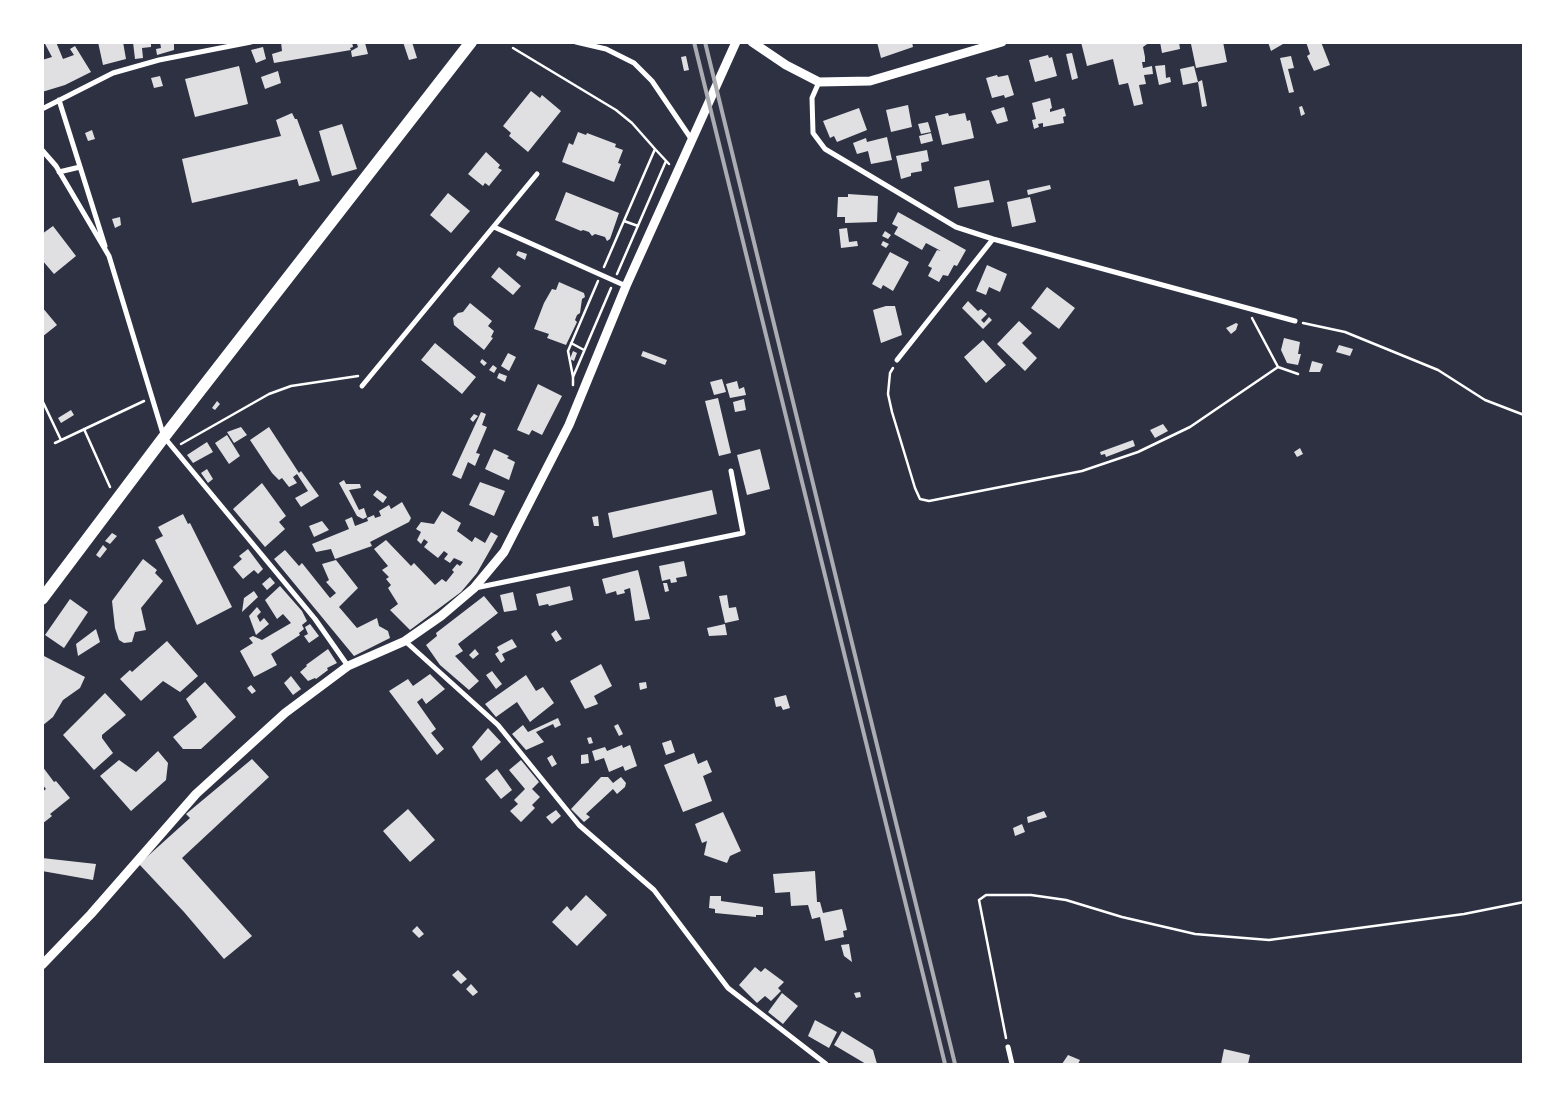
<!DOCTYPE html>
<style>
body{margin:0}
#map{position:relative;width:1566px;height:1107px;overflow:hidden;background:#2d3142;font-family:Literata,serif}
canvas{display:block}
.frame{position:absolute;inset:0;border:44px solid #fff;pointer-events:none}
</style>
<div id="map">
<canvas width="1566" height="1107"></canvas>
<div class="frame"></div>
</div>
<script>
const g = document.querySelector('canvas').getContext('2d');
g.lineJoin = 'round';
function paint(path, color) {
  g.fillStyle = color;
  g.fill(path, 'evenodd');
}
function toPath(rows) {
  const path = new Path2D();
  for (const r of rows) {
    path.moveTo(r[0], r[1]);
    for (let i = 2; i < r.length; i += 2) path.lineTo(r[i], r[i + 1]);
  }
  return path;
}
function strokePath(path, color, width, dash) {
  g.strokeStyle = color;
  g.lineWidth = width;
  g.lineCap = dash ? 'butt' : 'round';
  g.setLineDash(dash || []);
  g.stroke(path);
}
const building = toPath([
 [44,42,56,42,63,59,74,55,70,49,75,46,91,72,65,85,42,92,42,60,52,57],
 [98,42,123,42,126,59,103,65],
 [133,42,151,42,151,47,142,48,143,58,135,59],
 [160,42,174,42,174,50,157,55,156,49,161,48],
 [281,42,352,42,353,47,350,48,351,50,274,63,272,54,282,51],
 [403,42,412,42,417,58,409,60],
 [877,42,912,42,913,47,881,58],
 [1081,42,1150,42,1143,47,1145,57,1145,62,1142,62,1143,68,1152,66,1153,74,1144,75,1146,84,1139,85,1143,104,1134,106,1128,83,1119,85,1113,59,1087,66],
 [1160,42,1179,42,1180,49,1162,53],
 [1200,42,1223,42,1227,62,1196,68,1191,44],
 [1268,42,1283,42,1283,44,1271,51],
 [1306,42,1321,42,1330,65,1314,71,1307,56,1310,54],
 [365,43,368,54,352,57,351,51,358,47,357,44],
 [263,47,266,59,256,63,251,50],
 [1072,53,1078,78,1072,80,1066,54],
 [1048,55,1049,58,1052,57,1057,76,1035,82,1029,60],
 [686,56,689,70,684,71,681,57],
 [1291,56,1294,68,1288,69,1294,92,1289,93,1280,58],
 [1165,65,1166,78,1170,77,1171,82,1159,85,1155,66],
 [239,66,248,104,195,117,185,79],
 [1194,66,1198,82,1183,85,1180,69],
 [278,71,281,83,265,89,261,77],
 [997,75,998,77,1008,75,1014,95,1005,98,1004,95,992,98,986,78],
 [160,76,163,86,154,88,151,78],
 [1202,80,1207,106,1202,107,1198,82],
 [531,91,540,98,542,95,561,111,528,152,509,136,511,133,503,126],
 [1050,98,1052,108,1050,109,1050,112,1064,108,1066,116,1063,117,1064,123,1043,127,1043,123,1038,124,1039,127,1034,129,1032,120,1036,119,1032,103],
 [908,105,912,127,891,132,886,110],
 [1302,106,1305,114,1301,116,1299,107],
 [1004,107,1008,121,997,124,991,111],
 [859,108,867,130,837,142,834,136,830,138,823,121],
 [292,113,295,119,297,119,320,181,299,186,297,179,192,203,182,159,281,136,276,120],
 [948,113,949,116,965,113,967,121,970,120,974,138,942,145,935,116],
 [928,122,931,132,921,134,918,124],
 [342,124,357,169,332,176,319,131],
 [92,130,95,139,88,141,85,133],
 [578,132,586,135,587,133,616,144,615,147,623,150,618,163,621,164,614,182,562,162,569,143,573,145],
 [931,133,933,141,921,144,919,136],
 [887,137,892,160,871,164,868,151,857,154,853,143,866,138,867,142],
 [927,150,929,161,921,163,922,171,911,173,911,176,901,179,896,156],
 [486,152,500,165,498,168,502,170,489,186,485,183,483,186,468,174],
 [989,180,994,202,958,208,954,187],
 [1050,185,1051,189,1028,195,1027,190],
 [566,192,619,213,610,239,607,241,605,237,595,234,592,236,589,232,583,230,581,231,555,220],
 [448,193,470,211,451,233,430,215],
 [848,194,878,196,877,222,845,223,845,217,837,217,838,197,848,197],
 [1030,197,1036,222,1012,227,1007,202],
 [898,212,966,250,957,266,954,265,948,276,943,275,939,282,928,276,932,268,928,266,937,250,941,251,926,243,922,250,894,234,898,227,892,224],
 [120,217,121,225,115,228,112,219],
 [53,226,76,256,54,274,42,260,42,234],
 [847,228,849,242,857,241,858,246,841,248,839,229],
 [885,231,891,235,888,239,882,236],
 [883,241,889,244,886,248,881,245],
 [518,251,527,254,525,260,516,255],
 [890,252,909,262,893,291,883,285,881,289,872,284],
 [987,265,1007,274,1000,292,989,287,986,295,976,291],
 [499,267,521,286,513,295,491,277],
 [559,282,584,293,585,297,582,299,580,313,577,315,575,320,577,322,566,345,547,338,549,334,534,329,544,303,552,289,556,290],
 [1047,287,1075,308,1059,329,1031,308],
 [968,301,978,311,981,309,987,314,981,320,984,323,989,317,992,320,983,329,962,308],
 [470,303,492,321,488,326,494,331,491,337,493,338,484,350,454,325,453,318,458,313,463,312],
 [886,306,895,306,902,335,881,343,873,310],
 [42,307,57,325,42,337],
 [1019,321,1032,333,1022,343,1037,358,1025,371,997,344],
 [1236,323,1238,324,1236,330,1231,334,1226,328],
 [1284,338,1300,342,1298,354,1301,354,1298,365,1287,363,1281,350],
 [983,340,1006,365,986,383,964,357],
 [435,343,476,377,462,394,421,360],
 [1339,345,1353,349,1350,356,1336,352],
 [573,351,577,353,574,361,570,359],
 [643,351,667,360,665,365,641,356],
 [508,353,516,357,509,371,501,366],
 [482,359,487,363,484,366,480,362],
 [1312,361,1323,364,1320,372,1309,372],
 [493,365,497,368,494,373,489,370],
 [499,373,507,376,505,382,497,378],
 [722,379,726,392,714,395,710,382],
 [737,381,739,389,744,387,746,395,730,398,726,384],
 [538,384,562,396,542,435,532,430,529,435,517,430],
 [718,398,731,453,719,456,705,401],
 [744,399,746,410,735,412,733,402],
 [217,401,220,404,215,410,212,408],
 [71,410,74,415,61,423,58,418],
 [481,412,486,414,482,425,487,427,476,453,480,454,475,466,468,462,461,479,452,475],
 [474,414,478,416,473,422,470,419],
 [1163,424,1168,431,1155,438,1150,430],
 [241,427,247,435,234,443,227,432],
 [269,427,299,473,301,471,319,496,301,507,295,498,308,491,297,474,293,477,297,483,289,487,282,478,279,480,272,473,250,440],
 [227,435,240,456,229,464,215,443],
 [1133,440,1135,446,1106,457,1105,454,1101,455,1100,452],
 [207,442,213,452,193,463,187,455],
 [1300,448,1303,454,1297,457,1294,452],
 [494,449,509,456,507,458,515,462,509,480,485,469],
 [760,449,770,489,747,495,737,455],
 [207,469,213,479,208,483,201,473],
 [344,480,346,484,360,484,361,488,349,490,359,510,364,508,367,517,363,519,357,516,339,483],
 [480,482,505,491,494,516,469,505],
 [262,483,286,516,279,522,285,529,265,547,233,509],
 [377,490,387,497,383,503,373,495],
 [712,490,717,514,613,538,608,513],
 [402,502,411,518,409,522,370,542,372,546,335,559,331,549,316,552,312,544,349,529,345,520,352,517,355,526,368,521,367,518,374,515,375,518,381,516,379,511,389,505,391,509],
 [442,511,461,523,457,531,472,542,475,537,485,543,491,532,498,536,477,573,461,592,410,630,390,610,398,604,388,588,391,585,386,579,389,577,382,570,388,566,374,549,386,540,411,566,414,563,435,585,442,579,446,582,454,572,452,570,457,564,460,566,463,562,454,558,450,563,444,559,448,554,444,551,438,558,424,547,428,542,424,539,421,544,417,540,421,532,416,529,421,522,434,524],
 [183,514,188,524,190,523,232,607,197,625,155,540,163,536,158,527],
 [598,516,599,526,594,526,592,517],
 [322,521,329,530,314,537,309,526],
 [112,533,117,536,110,544,105,541],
 [103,545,107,549,100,558,96,555],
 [248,549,263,569,258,574,254,570,243,579,233,567,242,559,239,556],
 [285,550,299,566,302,563,330,598,336,593,326,582,329,580,322,564,336,560,358,588,339,607,357,628,377,618,379,626,388,631,390,638,354,656,274,559],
 [143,559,157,570,155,573,163,581,141,608,146,630,135,632,132,642,124,643,119,640,115,628,112,601],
 [684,561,687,576,676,578,677,582,671,583,670,579,662,581,659,566],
 [638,570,650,619,635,621,630,588,624,590,625,593,617,595,616,591,606,594,602,579],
 [270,577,275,583,267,590,262,584],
 [663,583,667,583,669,591,665,592],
 [280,586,302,611,307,621,302,625,304,629,299,633,300,635,271,654,277,665,254,677,240,651,253,643,249,638,253,636,262,640,291,623,283,614,277,619,265,600],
 [570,586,573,600,549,606,548,604,539,606,536,594],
 [254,591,258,597,242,612,244,598],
 [513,592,517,610,504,612,500,595],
 [727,595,729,608,736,607,739,620,725,623,719,596],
 [484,596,498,613,458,644,463,651,455,656,479,681,469,690,440,665,426,645,437,636,436,633],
 [70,599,88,612,64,648,45,635],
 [257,607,261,612,257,616,260,622,264,618,269,624,256,635,249,616],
 [310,624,319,636,309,643,304,636,308,634,305,627],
 [725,624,727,635,709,636,707,628],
 [96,629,100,642,78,656,76,644],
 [556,630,562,639,556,642,551,634],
 [512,639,517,647,502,654,505,660,501,663,495,654,499,651,497,647],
 [167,641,198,676,180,692,163,681,141,701,120,679,130,670,132,672],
 [328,649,337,663,327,668,328,670,316,679,315,678,308,681,300,672,307,666,306,665],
 [475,649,479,654,473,659,469,655],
 [42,655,85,677,80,688,63,700,53,717,42,726],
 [601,664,612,686,594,696,598,704,585,709,570,681],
 [492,671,502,684,496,689,486,675],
 [430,674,445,689,426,704,422,698,417,702,436,729,431,733,444,749,437,755,389,691,408,679,413,686],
 [526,675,536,691,543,687,554,703,530,722,517,702,496,717,485,704],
 [291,676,301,689,293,695,284,683],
 [205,682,236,717,201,749,183,749,173,737,197,717,186,699],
 [646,682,647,688,640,690,639,683],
 [251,685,256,691,252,694,247,688],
 [105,693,126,715,102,735,102,738,113,753,94,770,63,735],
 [786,695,790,708,783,710,781,706,776,707,774,698],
 [558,718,561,725,555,728,553,724,536,732,544,742,526,750,512,734,523,725,528,732],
 [618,724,623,734,619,736,614,726],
 [488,728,501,742,481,761,472,747],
 [591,737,593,743,589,744,587,738],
 [671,740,675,752,666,755,662,743],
 [622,745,623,748,630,745,637,766,625,771,623,766,609,772,604,758,595,761,592,751,605,747,607,751],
 [158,751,168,763,166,780,131,811,100,776,119,760,136,772],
 [694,753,698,764,707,760,712,772,703,776,712,801,683,812,664,765],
 [588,754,589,763,581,764,581,755],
 [552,755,557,764,552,767,547,758],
 [252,759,269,777,182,858,252,936,224,959,184,912,139,864,190,818,186,814],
 [521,760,539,782,532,789,540,797,532,805,535,808,521,822,510,811,518,804,514,800,525,789,509,770],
 [42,766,54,782,56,781,70,798,50,814,52,816,42,824,42,792,46,789,42,784],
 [497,769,512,790,501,799,485,779],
 [601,777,608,777,613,783,621,777,626,783,625,787,617,794,613,789,586,814,590,817,584,822,571,809],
 [408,809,435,840,410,862,383,831],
 [556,810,561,816,552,824,546,817],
 [1044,811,1047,817,1028,823,1027,817],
 [723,812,741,851,730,856,727,863,704,855,707,841,702,843,695,824],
 [1022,824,1025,832,1015,836,1013,828],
 [42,858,96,864,93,880,42,871],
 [815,871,817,902,820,902,823,913,842,909,847,930,843,931,844,937,825,941,820,917,812,919,808,905,791,906,790,892,775,893,773,874],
 [586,895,607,915,577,946,552,922,567,906,571,911],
 [710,896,721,896,721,901,763,907,763,915,756,915,756,917,715,913,715,909,709,908],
 [417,926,424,934,419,938,412,931],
 [849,944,852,962,844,956,841,945],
 [755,967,761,972,765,968,784,982,778,988,781,991,771,1001,765,996,757,1003,739,985],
 [458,970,467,979,461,984,452,975],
 [471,984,478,992,473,996,466,989],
 [860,992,861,997,856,998,854,993],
 [782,993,798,1006,783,1024,768,1012],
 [815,1020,837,1032,829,1048,808,1036],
 [842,1031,873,1050,877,1064,866,1064,834,1045],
 [1224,1049,1250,1055,1248,1064,1221,1064],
 [1068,1055,1080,1060,1078,1064,1062,1064]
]);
const path = toPath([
 [513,48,616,110,632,123,655,149],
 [624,221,638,226],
 [604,267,655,149,669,164],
 [617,274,666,161],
 [1252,318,1278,367],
 [1303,323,1345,332,1416,361,1438,370,1485,400,1524,415],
 [571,343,584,350],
 [893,368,890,373,888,394,892,412,915,488,920,499,929,501,1082,471,1138,452,1190,427,1278,367,1298,374],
 [573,377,568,351,598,281],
 [573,385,573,377,611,288],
 [42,400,61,440],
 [84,429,110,487],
 [55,443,144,401],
 [181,444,269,394,291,386,358,376],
 [1006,1038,979,900,986,895,1031,895,1066,900,1122,917,1195,934,1269,940,1464,914,1524,902]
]);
const minor = toPath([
 [576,42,606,49,634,63,652,81,692,140],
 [819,82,812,98,813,133,825,149,956,227,993,239,1295,321],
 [59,100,105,246],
 [42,109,113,73,159,60,251,42],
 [42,150,56,166,109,256,164,437,315,619,348,666],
 [59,172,80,167],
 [494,227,626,286],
 [897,360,993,239],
 [362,386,537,174],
 [475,588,743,533,731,471],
 [405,641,498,725,579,825,654,890,728,988,826,1064],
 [1008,1047,1012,1064]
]);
const tertiary = toPath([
 [752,42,786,65,819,82,870,81,1002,42],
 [42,965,91,914,196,794,285,713,348,666,405,641,441,616,474,588,504,552,569,425,626,286,736,42]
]);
const primary = toPath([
 [42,599,164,437,471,42]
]);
const rail = toPath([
 [694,42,945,1064],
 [705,42,955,1064]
]);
paint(building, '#e0e0e3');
strokePath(path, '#fff', 2.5);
strokePath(minor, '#fff', 5);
strokePath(tertiary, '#fff', 9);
strokePath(primary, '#fff', 12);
strokePath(rail, '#abadb3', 4);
</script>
